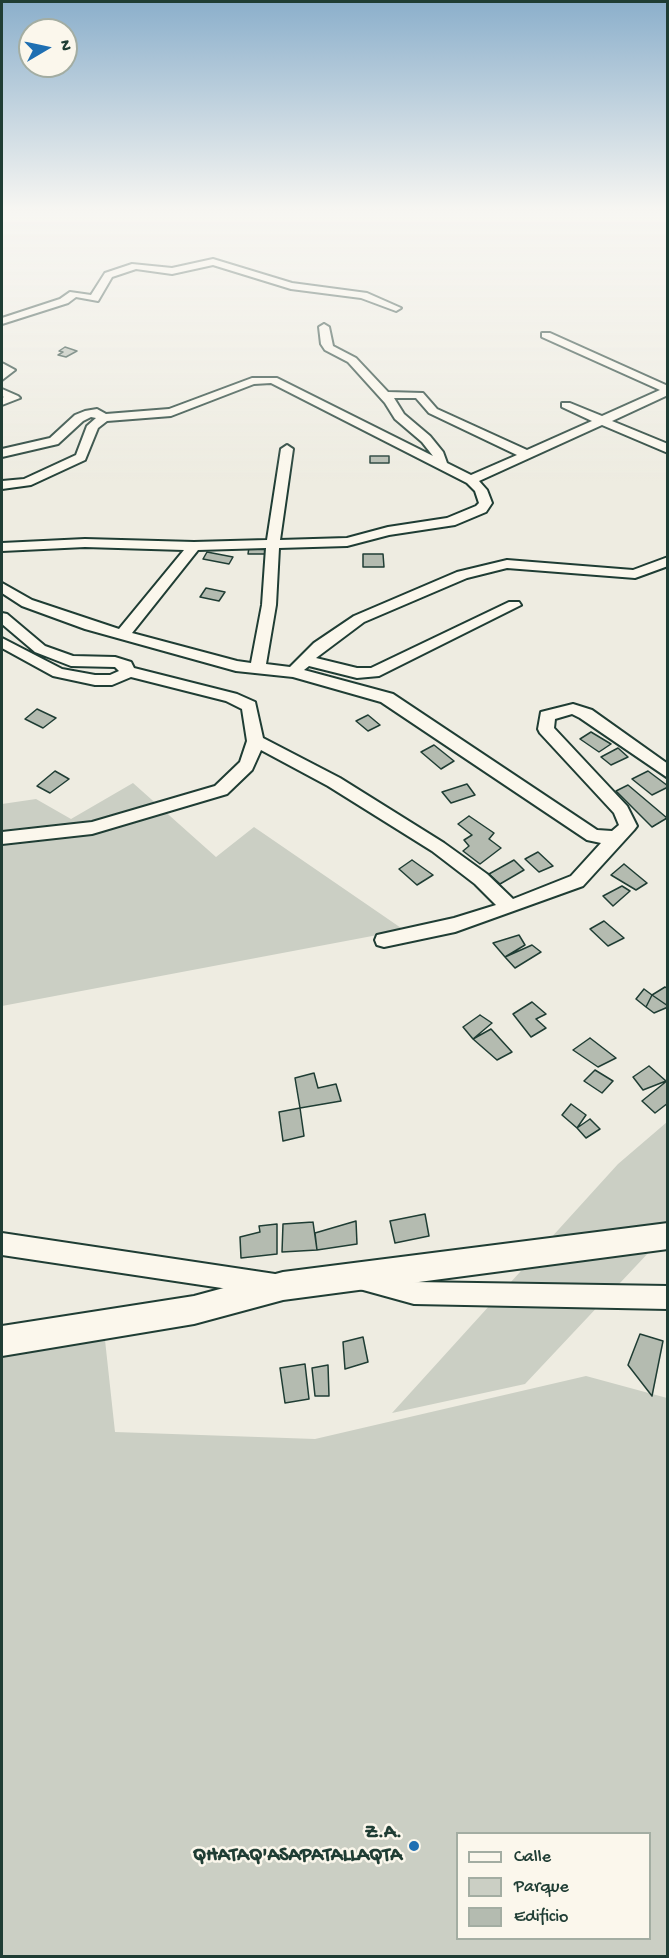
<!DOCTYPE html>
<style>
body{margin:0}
#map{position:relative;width:669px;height:1958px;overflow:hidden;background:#eeece1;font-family:"Gochi Hand",sans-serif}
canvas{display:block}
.frame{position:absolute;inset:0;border:3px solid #1f3d34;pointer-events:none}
.legend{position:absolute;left:456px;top:1832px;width:195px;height:108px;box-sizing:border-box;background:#fbf7ec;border:2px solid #a3ada2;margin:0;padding:8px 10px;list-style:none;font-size:18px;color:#1f3d34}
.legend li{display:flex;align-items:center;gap:12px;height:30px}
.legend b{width:30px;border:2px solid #a3ada2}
.north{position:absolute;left:18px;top:18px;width:60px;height:60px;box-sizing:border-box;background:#fbf7ec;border:2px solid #a3ada2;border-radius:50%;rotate:81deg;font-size:16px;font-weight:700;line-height:24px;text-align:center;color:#1f3d34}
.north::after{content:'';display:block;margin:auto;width:21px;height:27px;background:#1f6fb2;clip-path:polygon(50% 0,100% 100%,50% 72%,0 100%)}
</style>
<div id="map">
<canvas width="669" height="1958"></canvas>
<div class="frame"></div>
<ul class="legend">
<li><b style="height:8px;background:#fbf7ec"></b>Calle</li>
<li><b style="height:16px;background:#cbcfc4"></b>Parque</li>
<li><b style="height:16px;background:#b4bbb0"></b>Edificio</li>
</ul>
<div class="north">N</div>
</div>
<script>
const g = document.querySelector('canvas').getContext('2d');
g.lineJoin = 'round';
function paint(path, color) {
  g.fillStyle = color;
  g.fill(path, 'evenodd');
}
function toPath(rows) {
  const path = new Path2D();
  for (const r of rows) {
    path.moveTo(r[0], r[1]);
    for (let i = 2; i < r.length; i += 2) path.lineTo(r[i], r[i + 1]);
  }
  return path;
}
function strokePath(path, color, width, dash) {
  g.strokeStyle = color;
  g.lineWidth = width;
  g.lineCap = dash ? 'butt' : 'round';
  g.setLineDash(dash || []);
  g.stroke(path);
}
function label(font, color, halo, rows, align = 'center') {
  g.font = font + ' "Gochi Hand",sans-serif';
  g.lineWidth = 5;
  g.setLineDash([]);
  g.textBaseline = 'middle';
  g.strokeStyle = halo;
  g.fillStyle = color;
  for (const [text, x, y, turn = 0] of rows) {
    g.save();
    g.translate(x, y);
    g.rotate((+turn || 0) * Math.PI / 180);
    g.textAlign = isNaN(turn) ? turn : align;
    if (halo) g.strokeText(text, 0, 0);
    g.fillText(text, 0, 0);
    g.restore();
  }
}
const green = toPath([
 [133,783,216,857,254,827,404,930,2,1006,2,804,36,799,71,819],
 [667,1122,667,1233,525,1384,392,1413,618,1164],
 [2,1336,105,1340,115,1432,315,1439,586,1376,667,1398,667,1956,2,1956],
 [458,1834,650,1834,650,1938,458,1938]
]);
const building = toPath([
 [65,347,77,351,66,357,58,355,63,352,59,351,65,347],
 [370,456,389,456,389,463,370,463,370,456],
 [249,547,265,547,265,554,248,554,249,547],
 [207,552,233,557,229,564,203,559,207,552],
 [363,554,383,554,384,567,363,567,363,554],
 [206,588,225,592,219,601,200,597,206,588],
 [37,709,56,718,43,728,25,719,37,709],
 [368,715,380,725,368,731,356,721,368,715],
 [591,732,611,744,599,752,580,739,591,732],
 [434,745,454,761,441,769,421,752,434,745],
 [618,748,628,757,611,765,601,757,618,748],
 [55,771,69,779,50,793,37,786,55,771],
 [648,771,668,786,668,787,652,795,632,779,648,771],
 [467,784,475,795,451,803,442,792,467,784],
 [628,785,667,818,652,827,616,791,628,785],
 [469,816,494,833,489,839,501,848,480,864,463,851,469,846,464,840,472,835,458,824,469,816],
 [538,852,553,866,539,872,525,859,538,852],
 [412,860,433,875,417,885,399,869,412,860],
 [514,860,524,870,500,884,489,874,514,860],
 [624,864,647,883,636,890,611,875,624,864],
 [622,886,630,891,613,906,603,896,622,886],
 [604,921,624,938,608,946,590,929,604,921],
 [519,935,525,945,505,957,493,943,519,935],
 [532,945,541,952,515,968,505,957,532,945],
 [665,987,668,989,668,1006,652,995,665,987],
 [644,989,652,995,646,1007,636,999,644,989],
 [652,995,668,1006,668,1007,654,1013,646,1007,652,995],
 [532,1002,546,1014,536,1019,546,1028,531,1037,513,1014,532,1002],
 [480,1015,492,1023,473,1039,463,1027,480,1015],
 [491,1029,512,1052,497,1060,473,1039,491,1029],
 [590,1038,616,1058,598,1067,573,1050,590,1038],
 [649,1066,666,1081,643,1090,633,1077,649,1066],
 [595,1070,613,1081,602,1093,584,1081,595,1070],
 [314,1073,318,1088,336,1084,341,1101,300,1108,295,1078,314,1073],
 [668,1080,668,1103,655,1113,642,1101,668,1080],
 [571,1104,586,1115,577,1128,562,1115,571,1104],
 [300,1108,304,1136,283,1141,279,1112,300,1108],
 [590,1119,600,1129,586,1138,577,1128,590,1119],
 [425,1214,429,1236,395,1243,390,1221,425,1214],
 [356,1221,357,1244,317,1250,315,1233,356,1221],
 [313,1222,317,1250,282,1252,283,1224,313,1222],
 [277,1224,277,1254,241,1258,240,1237,260,1232,259,1226,277,1224],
 [640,1334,663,1341,652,1396,628,1365,640,1334],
 [363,1337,368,1362,345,1369,343,1342,363,1337],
 [305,1364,309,1399,285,1403,280,1368,305,1364],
 [328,1365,329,1396,315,1396,312,1368,328,1365]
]);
const minor = toPath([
 [213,259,292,283,367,293,401,308,396,311,361,298,291,289,213,265,172,274,136,269,112,277,98,301,76,297,68,303,2,324,2,318,60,299,70,292,91,295,105,273,132,264,172,268,213,259],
 [324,324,329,327,333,346,356,358,388,392,423,393,437,409,527,450,592,421,562,407,562,403,570,403,602,416,660,390,542,337,542,333,550,333,668,386,668,395,612,421,668,444,668,453,602,425,479,481,487,490,492,503,486,512,455,525,389,535,347,546,279,548,276,605,266,664,290,667,314,643,354,616,457,572,507,560,633,570,668,557,668,566,635,578,507,568,467,578,364,622,316,658,357,668,371,668,509,602,519,602,521,605,379,676,357,678,309,666,304,670,393,694,597,830,612,831,619,825,614,813,540,733,538,729,541,712,573,704,592,710,668,764,668,778,580,718,572,714,555,719,554,728,627,806,637,826,634,830,583,886,455,932,384,947,377,945,375,940,377,935,454,918,496,905,475,884,432,851,328,786,261,750,252,770,227,794,92,834,2,844,2,832,92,822,215,786,240,762,247,741,242,709,226,701,131,677,112,685,95,685,53,676,2,648,2,638,62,669,95,675,110,675,119,671,115,667,71,666,35,652,2,624,2,613,7,614,45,646,73,656,115,657,131,662,134,668,237,694,255,702,263,738,340,778,444,843,487,874,513,899,571,876,601,843,587,840,381,702,293,677,236,671,85,629,22,606,2,593,2,583,32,600,119,629,184,550,85,547,2,551,2,543,85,539,194,542,267,540,281,449,287,445,293,449,280,540,347,538,388,527,447,518,476,506,479,503,475,491,467,483,271,383,254,384,171,416,107,421,98,428,85,460,31,485,2,489,2,481,24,479,76,455,87,426,96,418,91,417,83,421,58,444,2,457,2,449,50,438,75,415,85,411,97,409,106,414,169,409,252,378,277,378,433,456,422,442,395,419,385,403,348,362,325,350,321,344,319,327,324,324],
 [394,398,416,398,429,413,517,455,471,475,447,463,443,452,430,436,404,414,394,398],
 [266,548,262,605,251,663,237,661,132,633,198,550,266,548],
 [2,363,15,370,2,380,2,363],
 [2,389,18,396,20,398,2,405,2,398,4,397,2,396,2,389],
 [2,1233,275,1274,283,1277,287,1285,283,1293,275,1296,2,1255,2,1233],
 [364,1269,414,1282,668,1286,668,1309,414,1304,356,1288,352,1280,356,1272,364,1269]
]);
const tertiary = toPath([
 [668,1223,668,1249,283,1300,194,1324,2,1356,2,1326,194,1296,283,1272,668,1223]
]);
const markers = [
 [414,1846,6,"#1f6fb2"]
];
const nearPoinames = [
 ["Z.A.",402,1834],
 ["QHATAQ'ASAPATALLAQTA",402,1857]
];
paint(green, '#cbcfc4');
paint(building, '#b4bbb0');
strokePath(building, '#1f3d34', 1.5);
strokePath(minor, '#1f3d34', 4);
strokePath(tertiary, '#1f3d34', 4);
paint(minor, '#fbf7ec');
paint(tertiary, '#fbf7ec');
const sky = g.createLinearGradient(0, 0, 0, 486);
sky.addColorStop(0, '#8bafcb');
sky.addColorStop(0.43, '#f7f6f2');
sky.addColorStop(1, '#f7f6f200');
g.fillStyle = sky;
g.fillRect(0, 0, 669, 486);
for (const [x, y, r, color] of markers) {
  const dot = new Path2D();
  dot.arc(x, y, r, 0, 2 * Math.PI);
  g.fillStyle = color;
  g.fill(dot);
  strokePath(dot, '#fbf7ec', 2);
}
label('bold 20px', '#1f3d34', '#fbf7ec', nearPoinames, 'right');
</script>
